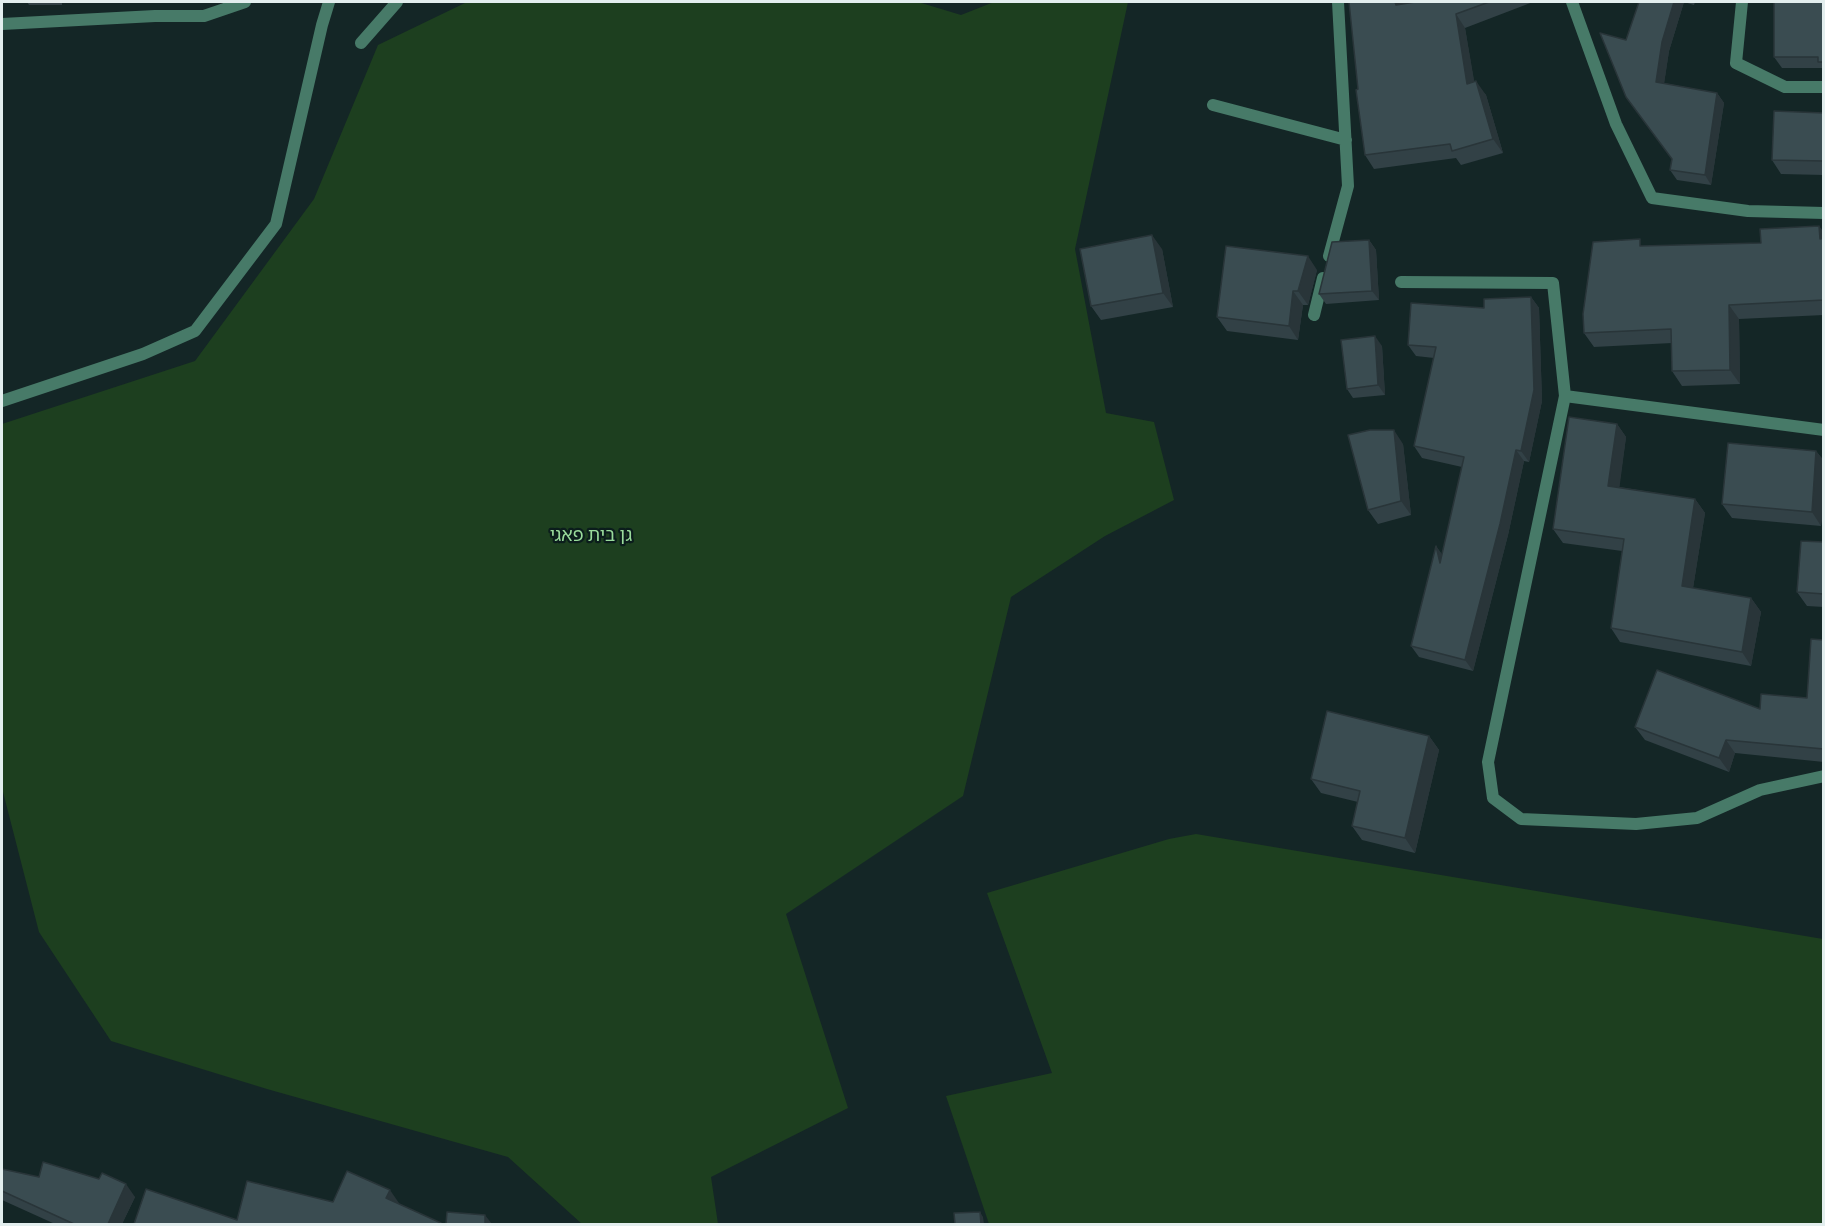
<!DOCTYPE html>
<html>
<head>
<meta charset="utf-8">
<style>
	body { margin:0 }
	#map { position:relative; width:1825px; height:1226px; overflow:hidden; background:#142626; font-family:"IBM Plex Sans",sans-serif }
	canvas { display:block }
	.frame { position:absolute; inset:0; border:3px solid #e3eeee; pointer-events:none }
</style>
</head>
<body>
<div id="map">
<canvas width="1825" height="1226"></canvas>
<div class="frame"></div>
</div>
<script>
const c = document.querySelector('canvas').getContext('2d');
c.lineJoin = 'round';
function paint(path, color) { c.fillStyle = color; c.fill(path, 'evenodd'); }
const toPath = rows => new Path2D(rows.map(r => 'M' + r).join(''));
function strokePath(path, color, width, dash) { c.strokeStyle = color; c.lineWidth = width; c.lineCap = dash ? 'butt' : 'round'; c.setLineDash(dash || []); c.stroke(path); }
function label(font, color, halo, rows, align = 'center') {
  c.font = font + ' "IBM Plex Sans","Noto Sans Hebrew",sans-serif'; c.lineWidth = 4.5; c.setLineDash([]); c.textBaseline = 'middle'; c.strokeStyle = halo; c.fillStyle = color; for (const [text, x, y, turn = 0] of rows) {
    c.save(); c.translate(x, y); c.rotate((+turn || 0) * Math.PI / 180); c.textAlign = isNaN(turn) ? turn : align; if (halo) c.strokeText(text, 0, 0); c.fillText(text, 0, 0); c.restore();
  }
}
const green = toPath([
	[467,2,918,2,961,15,994,2,1128,2,1075,249,1106,413,1154,422,1174,500,1105,536,1011,597,963,796,786,914,848,1108,711,1177,718,1224,582,1224,508,1157,267,1089,111,1041,39,932,2,788,2,424,195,361,314,199,378,45],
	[1196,834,1823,939,1823,1224,989,1224,946,1096,1052,1073,987,893,1169,839]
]);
const minor = toPath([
	[1572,2,1616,124,1652,198,1748,211,1824,213],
	[1742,2,1736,63,1785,87,1824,87],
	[2,24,155,16,204,16,245,2],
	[361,43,397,2],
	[1213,105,1346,140],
	[1329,256,1348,186,1338,2],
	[1401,282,1553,283,1565,396,1488,762,1493,798,1521,819,1636,824,1697,818,1760,790,1824,776],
	[1314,315,1323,278],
	[1565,396,1824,430],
	[2,401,143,354,195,331,276,224,322,25,329,2]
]);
const wall = toPath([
	[27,2,62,2,62,5,29,5],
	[1349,2,1403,2,1403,3,1415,2,1533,2,1465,28,1474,82,1486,95,1503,153,1461,165,1456,158,1374,169,1365,155],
	[1639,2,1695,2,1694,5,1684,2,1669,51,1664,83,1717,93,1724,103,1711,185,1677,180,1670,170,1672,159,1626,40],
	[1824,2,1824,70,1822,68,1782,68,1774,57],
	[1824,113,1824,175,1781,174,1772,160],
	[1824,232,1824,315,1739,319,1740,384,1682,386,1672,371,1672,343,1594,347,1584,333,1644,246,1761,243],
	[1369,240,1376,250,1379,300,1326,304,1319,294],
	[1162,249,1173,307,1101,320,1091,306],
	[1317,270,1308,305,1303,305,1298,340,1227,331,1217,317],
	[1531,297,1539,308,1542,401,1529,462,1524,461,1508,535,1473,671,1419,657,1411,646,1436,546,1442,555,1462,467,1422,458,1414,446,1434,358,1416,356,1408,345,1484,308],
	[1382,346,1385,395,1353,398,1347,389],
	[1617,424,1626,437,1619,487,1695,499,1705,513,1693,588,1751,598,1761,612,1751,666,1620,642,1611,628,1622,551,1563,543,1553,529],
	[1403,444,1411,515,1378,524,1368,510],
	[1816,451,1824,461,1824,500,1821,526,1732,518,1722,504],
	[1824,542,1824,607,1807,606,1797,592],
	[1824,640,1824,762,1735,753,1729,772,1645,740,1635,727,1760,709,1807,698],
	[1429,736,1439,750,1415,853,1362,840,1352,826,1358,802,1321,793,1311,779],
	[2,1169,39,1177,99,1179,135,1197,122,1224,55,1224,2,1200]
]);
const shadedWall = toPath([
	[1395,2,1403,2,1405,18,1396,5],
	[1674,2,1684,2,1669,51,1663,91,1656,82,1662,42],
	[1456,14,1465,28,1477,97,1467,84],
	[1476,81,1486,95,1503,153,1493,139],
	[1717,93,1724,103,1711,185,1705,175],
	[1819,226,1824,232,1824,244,1820,239],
	[1152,235,1162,249,1173,307,1163,293],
	[1369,240,1376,250,1379,300,1372,291],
	[1308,256,1317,270,1308,305,1298,291],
	[1293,291,1303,305,1298,340,1289,326],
	[1531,297,1539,308,1542,401,1529,462,1521,451],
	[1729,305,1739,319,1740,384,1730,370],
	[1375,336,1382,346,1385,395,1378,385],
	[1617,424,1626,437,1618,499,1608,486],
	[1394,430,1403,444,1411,515,1401,501],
	[1516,450,1524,461,1508,535,1473,671,1465,660],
	[1816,451,1824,461,1824,500,1821,526,1812,512],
	[1695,499,1705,513,1691,600,1682,586],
	[1436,546,1444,557,1440,563],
	[1751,598,1761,612,1751,666,1742,652],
	[1429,736,1439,750,1415,853,1405,838],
	[1726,740,1735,753,1729,772,1719,758],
	[126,1184,135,1197,122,1224,108,1224],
	[390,1190,401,1206,386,1198],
	[980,1212,983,1217,984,1224,981,1224],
	[485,1215,492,1224,485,1224]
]);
const building = toPath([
	[1349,2,1395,2,1396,5,1415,2,1489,2,1456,14,1467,84,1476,81,1493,139,1452,151,1450,144,1365,155,1356,90,1358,89,1349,2],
	[1639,2,1674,2,1662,42,1656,82,1717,93,1705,175,1670,170,1672,159,1626,97,1600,33,1626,40,1639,2],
	[1774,2,1824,2,1824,62,1818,62,1818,57,1774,57,1774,2],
	[1774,111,1824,113,1824,161,1772,160,1774,111],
	[1819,226,1820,239,1824,238,1824,300,1729,305,1730,370,1672,371,1671,329,1584,333,1583,314,1593,242,1640,239,1640,246,1761,243,1760,229,1819,226],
	[1152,235,1163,293,1091,306,1080,249,1152,235],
	[1369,240,1372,291,1319,294,1332,242,1369,240],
	[1226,246,1308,256,1298,291,1293,291,1289,326,1217,317,1226,246],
	[1531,297,1534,390,1521,451,1516,450,1500,524,1465,660,1411,646,1436,546,1440,563,1464,457,1414,446,1436,347,1408,345,1411,303,1484,308,1484,299,1531,297],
	[1375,336,1378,385,1347,389,1341,340,1375,336],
	[1569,417,1617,424,1608,486,1695,499,1682,586,1751,598,1742,652,1611,628,1624,539,1553,529,1569,417],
	[1370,430,1394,430,1401,501,1368,510,1348,435,1370,430],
	[1728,443,1816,451,1812,512,1722,504,1728,443],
	[1801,541,1824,542,1824,594,1797,592,1801,541],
	[1811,639,1824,640,1824,749,1726,740,1719,758,1635,727,1657,670,1760,709,1761,694,1807,698,1811,639],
	[1327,711,1429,736,1405,838,1352,826,1360,791,1311,779,1327,711],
	[43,1162,99,1179,102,1173,126,1184,108,1224,74,1224,2,1191,2,1169,39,1177,43,1162],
	[347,1171,390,1190,386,1198,441,1223,441,1224,134,1224,146,1189,237,1220,247,1181,333,1202,347,1171],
	[447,1212,485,1215,485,1224,446,1224,447,1212],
	[980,1212,981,1224,955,1224,954,1213,980,1212]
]);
const parkNames = [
	["גן בית פאגי",591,536]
];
paint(green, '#1d3f1f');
strokePath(minor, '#477a68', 12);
paint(wall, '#324146');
paint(shadedWall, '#293539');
paint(building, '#3a4c51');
strokePath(building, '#293539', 1.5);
label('18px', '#99db9b', '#0b1d1c', parkNames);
</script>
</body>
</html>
